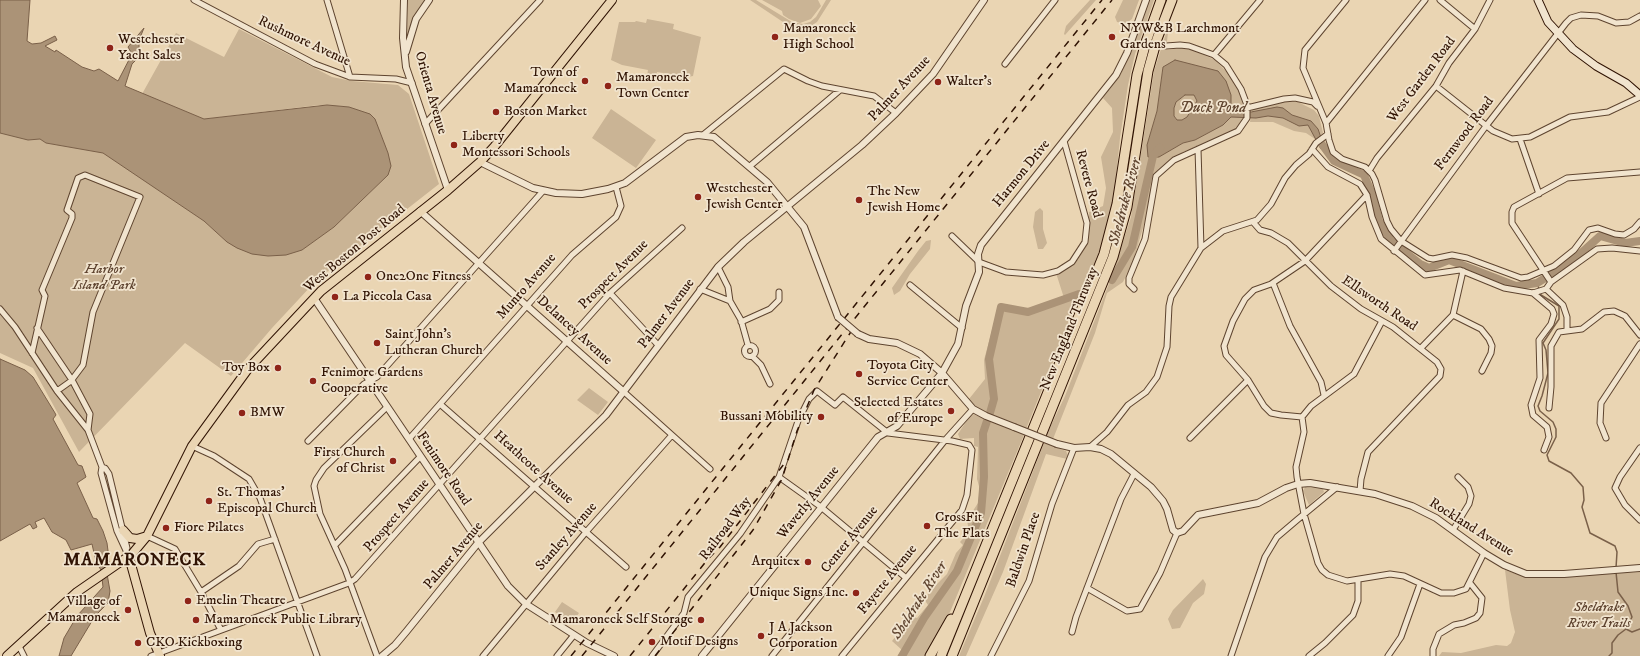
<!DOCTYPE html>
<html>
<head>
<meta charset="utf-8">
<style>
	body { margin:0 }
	canvas { display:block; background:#ead5b3 }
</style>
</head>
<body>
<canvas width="1640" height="656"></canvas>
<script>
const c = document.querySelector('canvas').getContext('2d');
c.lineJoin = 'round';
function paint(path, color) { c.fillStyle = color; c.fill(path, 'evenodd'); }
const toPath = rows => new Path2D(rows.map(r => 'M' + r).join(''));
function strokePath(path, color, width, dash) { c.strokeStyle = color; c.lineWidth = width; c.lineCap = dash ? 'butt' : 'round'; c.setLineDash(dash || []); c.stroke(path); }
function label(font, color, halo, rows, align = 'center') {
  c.font = font + ' "IM FELL DW Pica",serif'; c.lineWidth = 3.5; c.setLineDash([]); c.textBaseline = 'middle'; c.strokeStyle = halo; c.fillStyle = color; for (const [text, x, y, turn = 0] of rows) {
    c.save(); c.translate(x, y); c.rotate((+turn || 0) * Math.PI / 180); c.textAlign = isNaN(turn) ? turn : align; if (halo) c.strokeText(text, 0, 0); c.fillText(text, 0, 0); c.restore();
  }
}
const green = toPath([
	[408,0,426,0,407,36],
	[750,0,756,0,792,22,803,24,810,22,816,17,826,0,831,0,817,22,809,27,800,29,789,26],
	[762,0,818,0,821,6,811,19,800,23,789,19,783,15,782,11],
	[1090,0,1096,0,1065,35,1064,34,1066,26],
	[1123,0,1139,0,1132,19,1125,24,1117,22,1115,17],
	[1149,0,1154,0,1135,54,1128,85,1120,138,1114,197,1105,233,1095,265,1084,286,1026,429,975,407,969,399,985,379,984,360,999,304,1031,309,1064,298,1056,273,1068,268,1078,259,1085,247,1089,235,1089,212,1103,206,1106,188,1101,157,1113,132,1112,108,1103,98,1121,74],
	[647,19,674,24,673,29,701,37,693,76,688,77,657,72,656,78,647,76,648,70,622,65,611,60,619,22,635,22,636,21,646,23],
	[1169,24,1166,50,1182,48,1193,50,1215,60,1229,74,1240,91,1244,110,1233,107,1231,104,1231,95,1163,67,1157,111,1147,145,1153,156,1159,157,1183,143,1195,140,1223,125,1231,117,1243,117,1239,127,1234,131,1183,152,1154,173,1147,214,1133,262,1123,282,1107,293,1095,333,1053,439,1046,436,1065,396,1112,276,1131,217,1154,71],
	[239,29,332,77,352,81,398,85,409,94,439,184,328,271,312,285,272,328,231,376,185,343,79,452,33,368,0,353,0,133,28,140,40,139,46,143,103,152,204,221,227,242,302,250,334,227,388,175,349,107,319,105,204,119,142,94,176,33,224,57],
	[1185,95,1194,95,1197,102,1187,117,1182,120,1177,120,1174,116,1174,108,1176,102],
	[1289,101,1298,102,1314,110,1319,116,1323,133,1315,139,1306,133,1294,131,1273,122,1250,122,1252,110],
	[611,109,656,140,636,168,592,138],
	[1040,208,1043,211,1043,229,1047,243,1043,249,1038,249,1033,227,1035,212],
	[931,240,930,249,910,274,900,291,894,295,892,288,918,251,926,241],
	[589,388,608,402,598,415,577,400],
	[973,414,1024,435,950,612,925,656,897,656,902,650,892,641,912,616,917,618,928,605,924,599,931,590,947,574,956,553,963,545,960,542,969,532,967,520,978,503,980,490,977,479,978,447,974,446,974,438,960,439,958,434,969,417],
	[1044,443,1066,451,1068,455,1067,459,1046,454,1003,572,966,656,959,656,984,597],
	[1305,487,1323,489,1324,492,1309,505,1303,491],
	[1505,570,1522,576,1542,578,1640,572,1640,656,1439,656,1442,652,1461,653,1496,645,1507,646,1511,643,1515,632,1510,610],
	[1203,579,1206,584,1204,594,1193,603,1180,628,1172,629,1168,619,1173,610],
	[562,602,579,613,572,623,555,612]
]);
const water = toPath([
	[0,0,30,0,27,41,32,44,41,43,55,36,57,40,45,46,55,52,56,50,82,67,94,71,99,69,118,81,132,54,128,47,144,28,139,40,139,49,135,55,136,60,132,64,125,86,204,119,327,105,349,107,370,114,375,119,388,153,391,166,388,175,334,227,302,250,286,255,268,256,252,254,237,248,227,242,204,221,103,153,46,143,40,139,28,140,0,133,0,0],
	[1175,60,1218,71,1226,81,1231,95,1231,104,1233,107,1251,112,1277,107,1283,108,1292,115,1311,121,1318,129,1326,152,1321,149,1308,125,1299,126,1283,118,1268,116,1256,118,1231,117,1223,125,1195,140,1183,143,1159,157,1148,157,1147,145,1157,111,1163,67,1175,60],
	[1185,95,1194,95,1197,101,1187,117,1182,120,1177,120,1174,116,1174,108,1176,102,1185,95],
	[0,359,25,370,33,377,55,413,56,415,53,419,78,465,82,466,86,477,77,483,93,518,97,519,103,531,107,543,110,566,106,568,110,591,108,603,95,616,71,656,59,656,64,638,77,616,103,587,101,570,96,562,92,544,71,550,66,540,52,532,44,518,35,522,37,527,33,529,30,524,0,541,0,359]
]);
const stream = toPath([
	[1537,283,1541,295,1559,306,1559,319,1543,343,1546,350,1548,373,1542,396,1538,406,1540,411,1553,422,1556,429,1556,437,1547,455,1549,461,1571,473,1583,487,1584,500,1582,507,1590,533,1615,546,1617,552,1616,568],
	[1626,629,1632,632,1640,629],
	[1609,656,1612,653,1612,643,1618,635,1626,629,1632,617,1628,606,1618,592,1616,572]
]);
const river = toPath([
	[1321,143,1334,161,1364,175,1372,194,1379,221,1391,241,1420,264,1429,268,1449,260,1516,286,1537,283,1552,274,1579,255,1600,236,1625,243,1640,241],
	[1112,280,1132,247,1153,156,1160,148],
	[990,413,994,399,989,359,1001,307,1028,312,1079,294],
	[902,656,924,618,957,571,981,513,984,477,983,433,987,421]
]);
const minor = toPath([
	[194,0,315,64,350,77,396,79,412,83],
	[327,0,350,77],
	[1346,0,1305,50,1303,68,1326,123,1329,140,1333,152,1342,159,1365,167,1372,174,1375,180,1387,221,1391,229,1401,241,1428,258,1433,259,1452,255,1467,258,1521,278,1528,277,1554,266,1574,250,1589,230,1598,228,1615,234,1624,235,1634,229,1640,222],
	[1440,0,1475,29],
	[1214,55,1260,0],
	[1005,64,1055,0],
	[1436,86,1493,131,1512,139,1530,137,1570,117,1608,112,1640,97],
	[1247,108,1284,99,1295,98,1313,102,1317,106],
	[1326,123,1425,0],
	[425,124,540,0],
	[703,135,784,69,808,81,822,86,874,96,896,113],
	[1520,139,1539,194],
	[1198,149,1201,248],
	[1312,149,1328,167,1360,184,1367,195,1372,217,1381,239,1425,275,1460,270,1504,288,1533,293,1546,289,1551,282,1597,249,1612,248,1640,251],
	[750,166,840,90],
	[1369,171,1377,158,1436,86,1449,63,1475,29,1490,0],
	[1253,222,1260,230,1271,233,1288,243,1331,286,1361,309,1393,327,1437,362,1441,369,1440,376,1368,452,1361,479,1360,491],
	[952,236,979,262,1006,272,1043,275,1058,271,1072,262,1085,242,1087,223,1064,141],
	[1394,251,1486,126,1566,23,1571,18,1581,15,1598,16,1616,23,1629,22,1640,16],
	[718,267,728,287,730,301,741,320,748,345],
	[1551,282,1512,223,1512,212,1514,207,1567,178,1640,172],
	[1273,283,1290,326,1321,382,1324,395],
	[910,285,962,328],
	[700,289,730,301],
	[1134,289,1129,284,1129,278,1145,239,1156,176,1174,160,1238,131,1247,118,1247,105,1241,89,1226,65,1214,55,1189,46,1180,45,1166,46],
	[1546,289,1563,305,1567,317,1567,331],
	[610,293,658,345],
	[1533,293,1552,309,1554,314,1551,324,1539,340,1540,378,1531,405,1533,415,1547,427,1549,437,1544,450],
	[0,309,15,327,57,391,88,430,102,467,101,473,117,531,129,557],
	[1453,315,1481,329,1489,339,1492,346,1491,353,1482,371],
	[1382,321,1354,374,1311,406,1302,417,1304,432,1296,467,1297,477,1304,514,1318,563,1322,570,1328,575,1347,581,1390,574,1404,576,1441,593,1454,593,1466,589,1484,553],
	[741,322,770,309,779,300,779,292],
	[37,328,72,380,90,414,88,430],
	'744.5 351a5.5 5.5 0 1 1 11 0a5.5 5.5 0 1 1-11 0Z',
	[1421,348,1453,315,1463,271],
	[32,353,45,296,42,290,72,218,72,214,67,210,78,178,85,175,140,197,93,312,83,365,71,381,57,391],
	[752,356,761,365,770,384],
	[624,392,710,469],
	[440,404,626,567],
	[1549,408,1551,387,1551,346,1559,332,1582,329,1604,312,1614,311,1625,316,1640,335],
	[1302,417,1281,415,1271,413,1264,406,1248,380,1226,355,1224,346,1233,321,1245,299,1254,290,1271,284,1305,261,1367,195],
	[1190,438,1248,380],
	[1606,438,1600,423,1601,403,1640,344],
	[409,439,572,255,616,217,621,206,616,187],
	[308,441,364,384,377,377,543,191],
	[192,446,214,456,249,479,260,498,317,656],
	[1090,447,1107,432,1128,405,1146,392,1157,377,1167,347,1169,306,1171,297,1201,248,1223,231,1257,220,1271,204,1285,178,1296,165,1309,154,1316,143,1328,134],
	[1640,448,1620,477,1615,488,1625,505,1640,520],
	[102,467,105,468,109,474,127,548],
	[779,477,821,507,905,577],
	[1453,530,1469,504,1471,496,1468,487,1458,477],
	[147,536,175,549,201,592,221,630],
	[335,545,420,457],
	[1087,588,1127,611,1140,609,1160,573,1177,533],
	[201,592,239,566,258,544,275,539],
	[1072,632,1076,617,1121,499,1134,474],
	[19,646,24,656],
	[151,656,349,583,355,579,610,293,682,228],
	[377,656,345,569,320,514,314,486,316,480,324,468,387,407],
	[483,656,586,532,672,435],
	[557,656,574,635],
	[652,656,684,613,688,597,740,534,779,477,798,421,809,399,817,391,835,405,843,397,888,433,952,441,969,445,972,450,967,495,962,510,842,656],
	[772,656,946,439,973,409],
	[991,656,1029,581,1052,504,1074,448],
	[1231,656,1265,557,1277,537,1297,520,1337,487],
	[1309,656,1325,643,1353,615,1358,601,1358,580],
	[1388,656,1401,637,1420,584],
	[1433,656,1433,649,1439,634,1454,625,1464,623,1476,618,1480,613,1482,598,1470,583]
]);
const tertiary = toPath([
	[404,0,403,38,406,67,448,190],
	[406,52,416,19,429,0],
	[480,162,533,188,556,193,582,194,608,189,625,183,686,137,698,135,714,137,767,182,804,227,838,317],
	[420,211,624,392],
	[314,298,508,586,526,604,587,643,614,656],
	[858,334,869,339,897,343,920,354,942,373,973,409,986,416,1014,427],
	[1057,444,1074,448,1090,447,1101,449,1111,454,1151,487,1163,501,1167,509,1173,530,1177,533,1183,531,1198,515,1258,503,1286,488,1298,484,1310,483,1375,494,1412,506,1436,518,1484,553,1504,565,1526,574,1564,574,1640,568],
	[382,656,395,645,406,632,478,543,606,415,718,267,744,242,862,145,896,113,933,74,984,0],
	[702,656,878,437,897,426,942,373,958,344,966,306,979,272,978,254,981,245,1116,75,1127,53,1146,0]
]);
const secondary = toPath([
	[1538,0,1548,22,1573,49,1596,66,1626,83,1640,95]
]);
const primary = toPath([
	[123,530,130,538,137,539,147,536],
	[129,557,150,633,160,656],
	[7,656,77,592,132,554,147,536,192,446,248,369,321,291,448,190,480,162,494,147,612,0]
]);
const motorway = toPath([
	[930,656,951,619],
	[941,656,1104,254,1117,204,1137,75,1146,42,1161,0],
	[952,656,1113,257,1127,207,1148,71,1157,39,1172,0]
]);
const rail = toPath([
	[571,656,1102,0],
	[582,656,1112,0],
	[630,656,708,559,720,547,784,464],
	[655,656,753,530,782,479,797,431,814,390,852,330]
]);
const tertiaryBridge = toPath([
	[838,317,858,334],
	[1014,427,1057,444]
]);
const markers = [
	[775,37,4,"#8f2418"],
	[1112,37,4,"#8f2418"],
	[110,48,4,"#8f2418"],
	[585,81,4,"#8f2418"],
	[938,82,4,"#8f2418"],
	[608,86,4,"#8f2418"],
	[496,112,4,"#8f2418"],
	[454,145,4,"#8f2418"],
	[698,197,4,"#8f2418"],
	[859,200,4,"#8f2418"],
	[368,277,4,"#8f2418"],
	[335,297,4,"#8f2418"],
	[377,343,4,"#8f2418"],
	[278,368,4,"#8f2418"],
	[859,374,4,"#8f2418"],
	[313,381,4,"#8f2418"],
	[951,411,4,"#8f2418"],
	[242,413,4,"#8f2418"],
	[821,417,4,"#8f2418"],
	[393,461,4,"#8f2418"],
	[209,501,4,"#8f2418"],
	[927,526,4,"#8f2418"],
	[166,528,4,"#8f2418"],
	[808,562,4,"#8f2418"],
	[856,593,4,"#8f2418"],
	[188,601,4,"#8f2418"],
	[128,610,4,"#8f2418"],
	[196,620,4,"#8f2418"],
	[701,620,4,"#8f2418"],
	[761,636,4,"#8f2418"],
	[652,642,4,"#8f2418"],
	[138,643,4,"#8f2418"]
];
const poiNames = [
	["Mamaroneck",783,29],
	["High School",783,45],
	["NYW&B Larchmont",1120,29],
	["Gardens",1120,45],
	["Westchester",118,40],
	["Yacht Sales",118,56],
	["Town of",577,73,"right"],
	["Mamaroneck",577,89,"right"],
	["Mamaroneck",616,78],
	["Town Center",616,94],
	["Walter’s",946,82],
	["Boston Market",504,112],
	["Liberty",462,137],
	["Montessori Schools",462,153],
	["Westchester",706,189],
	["Jewish Center",706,205],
	["The New",867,192],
	["Jewish Home",867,208],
	["One2One Fitness",376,277],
	["La Piccola Casa",343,297],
	["Saint John's",385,335],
	["Lutheran Church",385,351],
	["Toyota City",867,366],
	["Service Center",867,382],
	["Toy Box",270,368,"right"],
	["Fenimore Gardens",321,373],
	["Cooperative",321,389],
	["Selected Estates",943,403,"right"],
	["of Europe",943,419,"right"],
	["BMW",250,413],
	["Bussani Mobility",813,417,"right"],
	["First Church",385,453,"right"],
	["of Christ",385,469,"right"],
	["St. Thomas'",217,493],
	["Episcopal Church",217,509],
	["CrossFit",935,518],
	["The Flats",935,534],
	["Fiore Pilates",174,528],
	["Arquitex",800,562,"right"],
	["Unique Signs Inc.",848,593,"right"],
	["Emelin Theatre",196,601],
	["Village of",120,602,"right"],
	["Mamaroneck",120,618,"right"],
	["Mamaroneck Public Library",204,620],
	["Mamaroneck Self Storage",693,620,"right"],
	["J A Jackson",769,628],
	["Corporation",769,644],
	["Motif Designs",660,642],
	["CKO Kickboxing",146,643]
];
const streetNames = [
	["Rushmore Avenue",304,42,25],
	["West Garden Road",1422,80,-53],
	["Palmer Avenue",900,89,-47],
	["Orienta Avenue",430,93,74],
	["Fernwood Road",1465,134,-53],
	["Harmon Drive",1022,174,-51],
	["Revere Road",1088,184,75],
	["West Boston Post Road",355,249,-40],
	["Prospect Avenue",614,275,-45],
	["Munro Avenue",527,287,-49],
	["Ellsworth Road",1379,304,34],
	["Palmer Avenue",667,314,-53],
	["New England Thruway",1070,329,-68],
	["Delancey Avenue",574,331,42],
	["Heathcote Avenue",533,468,42],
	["Fenimore Road",443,469,56],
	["Waverly Avenue",809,503,-51],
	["Prospect Avenue",397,516,-49],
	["Rockland Avenue",1471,528,32],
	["Railroad Way",726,529,-53],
	["Stanley Avenue",567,537,-49],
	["Center Avenue",850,540,-51],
	["Baldwin Place",1024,550,-71],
	["Palmer Avenue",454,556,-50],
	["Fayette Avenue",888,580,-51]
];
const parkNames = [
	["Harbor",104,270],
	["Island Park",104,286],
	["Sheldrake",1599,608],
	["River Trails",1599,624]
];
const waterNames = [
	["Duck Pond",1213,109],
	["Sheldrake River",1126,202,-75],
	["Sheldrake River",920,601,-57]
];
const districtNames = [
	["MAMARONECK",135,561]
];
paint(green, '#cab495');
paint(water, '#ab9377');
strokePath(water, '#7a6049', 1);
strokePath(stream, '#7a6049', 1.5);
strokePath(river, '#ab9377', 8);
strokePath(minor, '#5e442f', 7);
strokePath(tertiary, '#5e442f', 8);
strokePath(secondary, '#301303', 9);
strokePath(primary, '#301303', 10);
strokePath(motorway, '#301303', 11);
strokePath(minor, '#f1e4ce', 5);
strokePath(tertiary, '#f1e4ce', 6);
strokePath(secondary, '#f1e4ce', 7);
strokePath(primary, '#ead5b3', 8);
strokePath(motorway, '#ead5b3', 9);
strokePath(rail, '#301303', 1.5, [7, 7]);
strokePath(tertiaryBridge, '#5e442f', 8, []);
strokePath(tertiaryBridge, '#f1e4ce', 6);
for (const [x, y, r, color] of markers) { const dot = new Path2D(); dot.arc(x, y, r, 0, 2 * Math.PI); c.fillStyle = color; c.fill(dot); strokePath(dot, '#f1e4ce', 1.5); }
label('14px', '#301303', '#f1e4ce', poiNames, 'left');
label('14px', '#301303', '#f1e4ce', streetNames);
label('italic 14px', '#5e432f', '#f1e4ce', parkNames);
label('italic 15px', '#614631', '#f1e4ce', waterNames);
c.letterSpacing = '1px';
label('bold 18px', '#301303', '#f1e4ce', districtNames);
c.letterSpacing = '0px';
</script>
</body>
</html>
